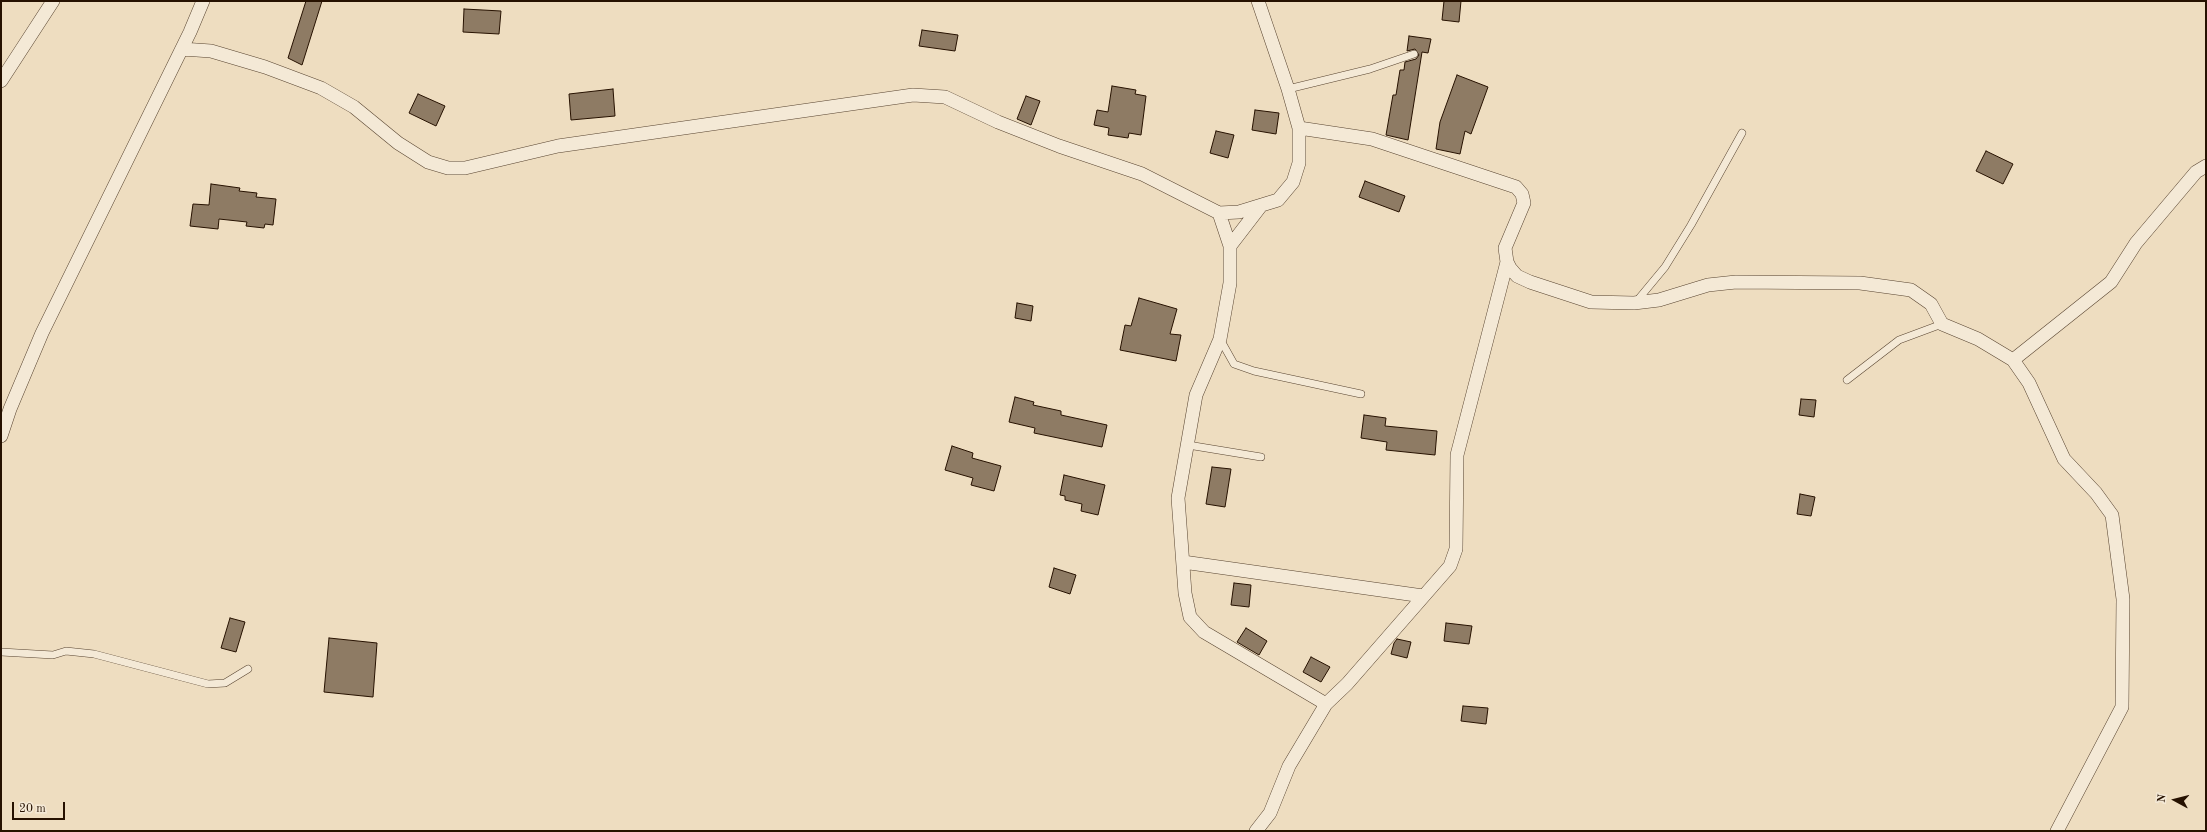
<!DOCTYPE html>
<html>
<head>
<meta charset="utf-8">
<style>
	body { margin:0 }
	#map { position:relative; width:2207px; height:832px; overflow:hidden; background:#eeddc0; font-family:"Old Standard TT",serif }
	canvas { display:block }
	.frame { position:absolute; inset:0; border:2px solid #261100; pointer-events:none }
	.north { position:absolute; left:2155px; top:780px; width:40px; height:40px; -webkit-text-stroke:3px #f4e9d6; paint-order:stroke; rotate:277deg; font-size:11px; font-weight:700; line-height:16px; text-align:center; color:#261100 }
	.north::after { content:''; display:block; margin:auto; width:14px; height:18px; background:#261100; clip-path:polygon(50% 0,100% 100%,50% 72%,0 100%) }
	.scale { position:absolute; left:12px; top:802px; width:53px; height:18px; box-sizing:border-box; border:2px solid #261100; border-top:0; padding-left:5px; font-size:12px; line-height:14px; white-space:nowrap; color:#261100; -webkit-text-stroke:3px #f4e9d6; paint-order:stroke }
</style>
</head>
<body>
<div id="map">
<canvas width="2207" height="832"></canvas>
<div class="frame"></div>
<div class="north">N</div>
<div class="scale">20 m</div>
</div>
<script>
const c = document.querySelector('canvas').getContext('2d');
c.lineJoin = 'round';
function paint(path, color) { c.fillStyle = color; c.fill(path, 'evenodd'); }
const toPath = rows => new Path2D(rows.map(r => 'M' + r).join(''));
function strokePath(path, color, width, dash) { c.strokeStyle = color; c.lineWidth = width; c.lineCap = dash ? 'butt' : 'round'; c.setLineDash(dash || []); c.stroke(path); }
const building = toPath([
	[306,1,322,1,302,65,288,58,306,1],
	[1444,1,1461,1,1459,22,1442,20,1444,1],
	[464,9,501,11,499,34,463,32,464,9],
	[922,30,958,35,955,51,919,46,922,30],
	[1409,36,1431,39,1428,53,1422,52,1408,140,1386,135,1393,95,1396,95,1400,70,1404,70,1405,62,1416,59,1419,55,1415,49,1407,51,1409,36],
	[1457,75,1488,87,1471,134,1465,131,1460,154,1436,149,1440,122,1457,75],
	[1112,86,1136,90,1135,94,1146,96,1141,135,1129,133,1128,138,1108,135,1109,128,1094,125,1097,110,1108,112,1112,86],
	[613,89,615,116,571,120,569,94,613,89],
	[418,94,445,106,436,126,409,113,418,94],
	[1026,96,1040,101,1031,125,1017,119,1026,96],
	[1255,110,1279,113,1276,134,1252,130,1255,110],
	[1216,131,1234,135,1228,158,1210,153,1216,131],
	[1986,151,2013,164,2003,184,1976,171,1986,151],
	[1365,181,1405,196,1399,212,1359,197,1365,181],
	[211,184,240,188,239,191,257,193,256,197,276,199,273,225,265,224,264,228,246,226,247,222,219,219,218,229,190,226,193,204,209,205,211,184],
	[1139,298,1177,309,1170,334,1181,335,1176,361,1120,350,1125,325,1131,326,1139,298],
	[1017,303,1033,306,1031,321,1015,318,1017,303],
	[1015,397,1034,402,1033,405,1061,411,1061,415,1107,425,1102,447,1034,433,1035,428,1009,422,1015,397],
	[1801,399,1816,400,1814,417,1799,415,1801,399],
	[1364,415,1386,418,1385,426,1437,431,1435,455,1386,450,1387,442,1361,438,1364,415],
	[952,446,973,453,972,458,1001,466,994,491,971,485,973,478,945,470,952,446],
	[1212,467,1231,469,1225,507,1206,504,1212,467],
	[1064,475,1105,485,1098,515,1081,511,1082,504,1065,500,1065,496,1060,495,1064,475],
	[1800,494,1815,497,1811,516,1797,514,1800,494],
	[1054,568,1076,575,1070,594,1049,587,1054,568],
	[1234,583,1251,585,1249,607,1231,605,1234,583],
	[230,618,245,622,236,652,221,648,230,618],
	[1446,623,1472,626,1469,644,1444,641,1446,623],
	[1246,628,1267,641,1259,655,1237,642,1246,628],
	[329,638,377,643,373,697,324,692,329,638],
	[1397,639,1411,642,1407,658,1391,654,1394,643,1397,639],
	[1311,657,1330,667,1321,682,1303,672,1311,657],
	[1463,706,1488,708,1486,724,1461,721,1463,706]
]);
const lane = toPath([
	[1288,89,1370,69,1414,54],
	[1636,302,1665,267,1691,225,1742,133],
	[1220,339,1234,364,1254,371,1361,394],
	[1847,380,1899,340,1942,324],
	[1188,445,1261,457],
	[1,652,53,655,66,651,94,654,208,684,225,683,248,669]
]);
const street = toPath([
	[182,49,211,51,265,67,321,88,354,107,398,143,428,162,448,168,465,168,558,146,913,95,945,97,998,122,1059,146,1142,174,1219,213,1239,212,1278,200,1293,182,1299,163,1299,128,1288,89,1258,1],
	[1,81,53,1],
	[1299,128,1372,139,1516,187,1522,194,1524,203,1505,248,1507,262,1510,268,1517,276,1530,282,1591,302,1634,303,1659,300,1708,285,1736,282,1860,283,1911,290,1931,304,1942,324,1978,339,2013,360,2029,383,2064,459,2096,493,2112,515,2123,599,2122,707,2057,831],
	[1219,213,1230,246,1230,283,1220,339,1196,395,1178,498,1185,593,1190,617,1204,632,1326,704],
	[1230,246,1260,207],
	[2013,360,2111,282,2136,243,2196,172,2206,166],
	[1,436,10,409,42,333,190,32,203,1],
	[1183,562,1423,596],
	[1256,831,1270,813,1289,766,1326,704,1347,684,1450,566,1456,549,1457,455,1507,262]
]);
paint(building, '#8e7b64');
strokePath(building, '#261100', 1);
strokePath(lane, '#584430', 8);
strokePath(street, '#584430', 14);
strokePath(lane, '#f4e9d6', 7);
strokePath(street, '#f4e9d6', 13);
</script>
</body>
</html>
